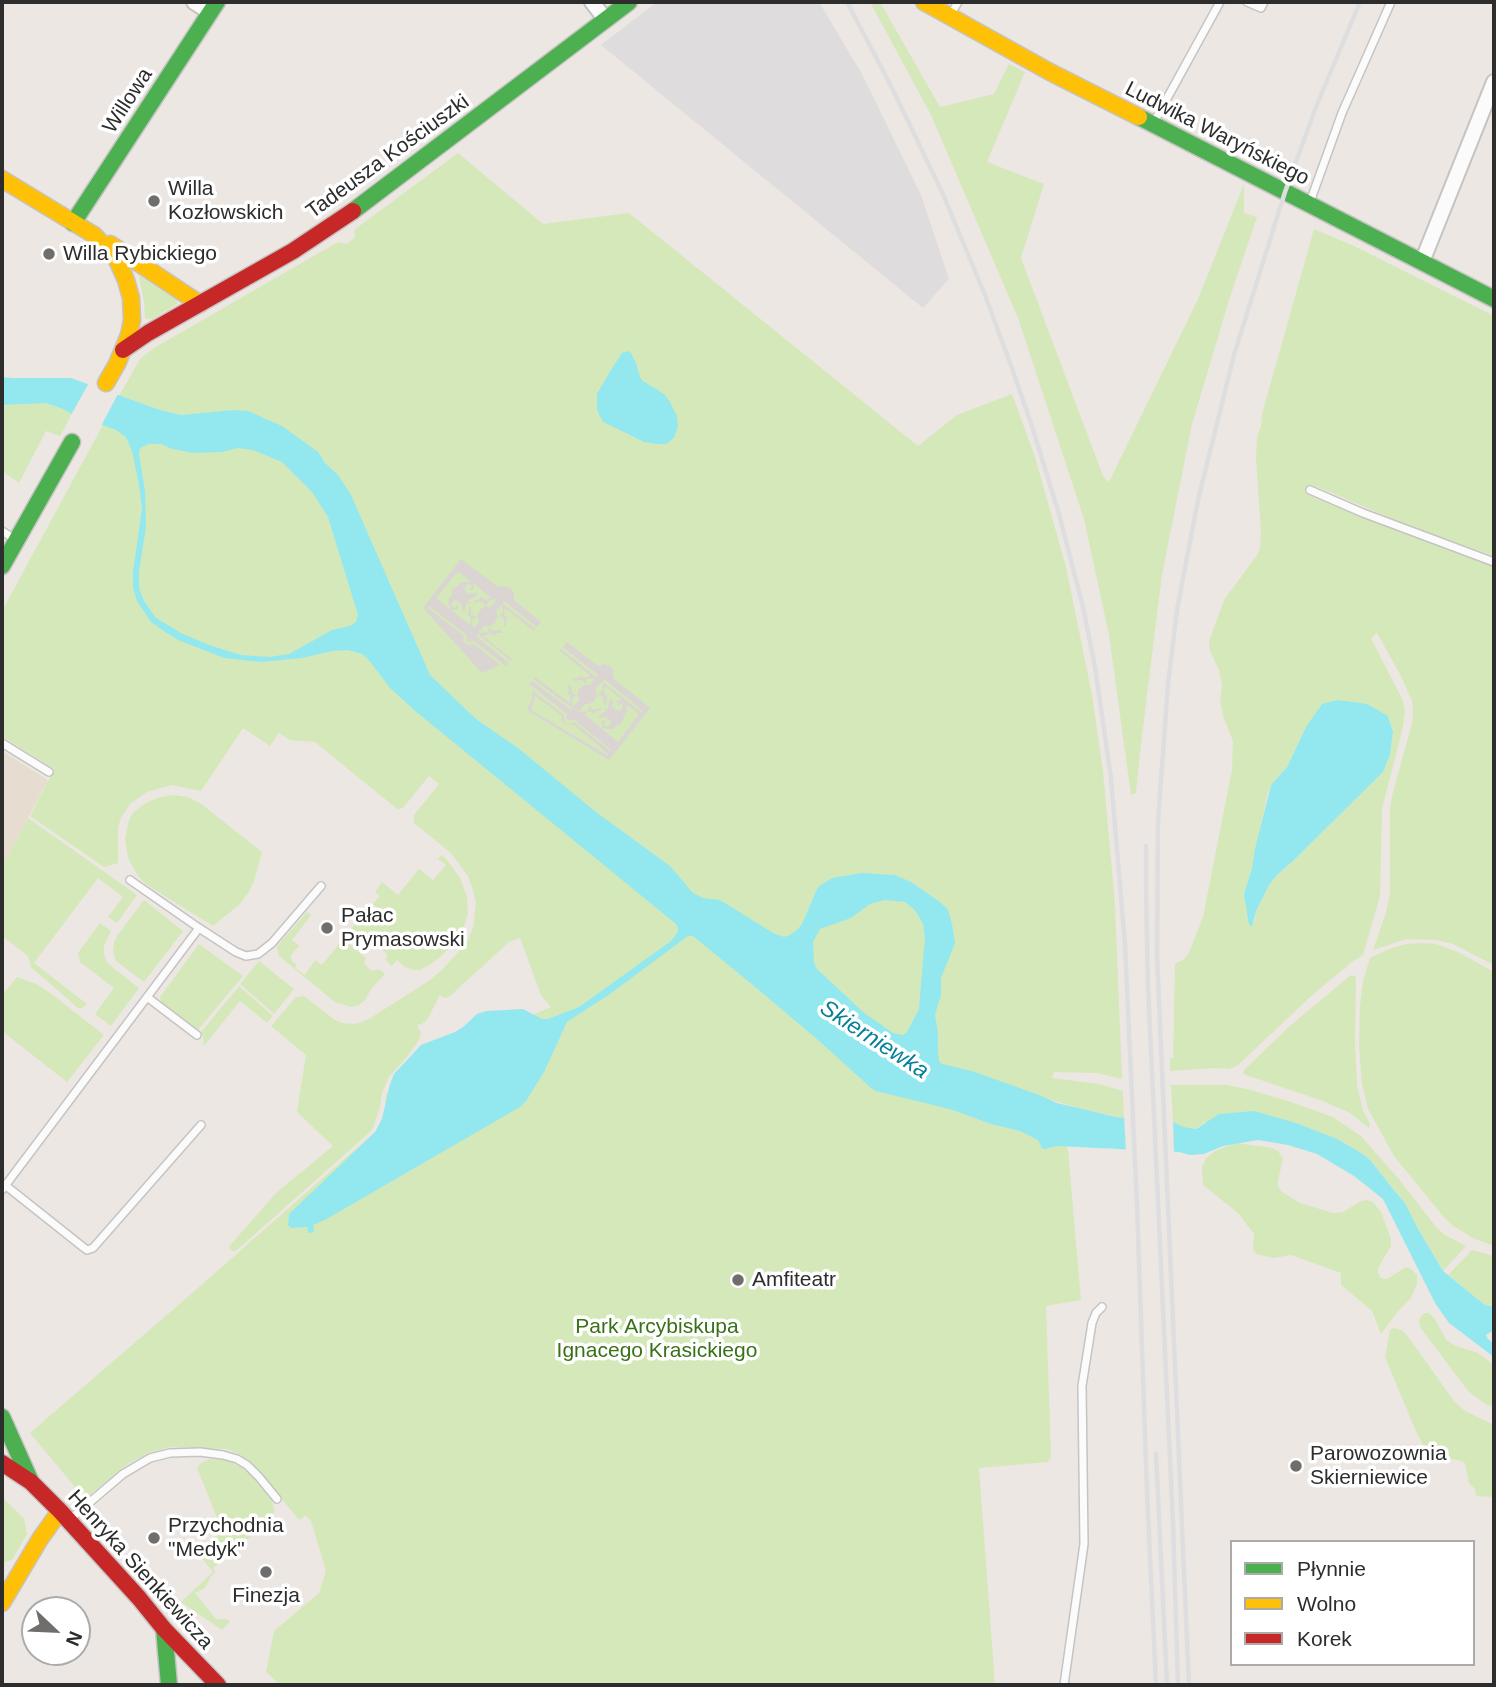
<!DOCTYPE html>
<html>
<head>
<meta charset="utf-8">
<style>
	body { margin:0 }
	#map { position:relative; width:1496px; height:1687px; overflow:hidden; background:#ece7e2; font-family:Arial,sans-serif }
	canvas { display:block }
	.frame { position:absolute; inset:0; border:4px solid #2d2d2d; pointer-events:none }
	.legend { position:absolute; left:1230px; top:1540px; width:245px; height:126px; box-sizing:border-box; background:#fff; border:2px solid #ababab; margin:0; padding:9px 12px; list-style:none; font-size:21px; color:#2d2d2d }
	.legend li { display:flex; align-items:center; gap:14px; height:35px }
	.legend b { width:35px; border:2px solid #ababab }
	.north { position:absolute; left:21px; top:1596px; width:70px; height:70px; box-sizing:border-box; background:#fff; border:2px solid #ababab; border-radius:50%; rotate:113deg; font-size:19px; font-weight:700; line-height:28px; text-align:center; color:#2d2d2d }
	.north::after { content:''; display:block; margin:auto; width:24px; height:32px; background:#706e6c; clip-path:polygon(50% 0,100% 100%,50% 72%,0 100%) }
</style>
</head>
<body>
<div id="map">
<canvas width="1496" height="1687"></canvas>
<div class="frame"></div>
<ul class="legend">
<li><b style="height:9px;background:#4caf50"></b>Płynnie</li>
<li><b style="height:9px;background:#ffc107"></b>Wolno</li>
<li><b style="height:9px;background:#c62828"></b>Korek</li>
</ul>
<div class="north">N</div>
</div>
<script>
const c = document.querySelector('canvas').getContext('2d');
c.lineJoin = 'round';
function paint(path, color) { c.fillStyle = color; c.fill(path, 'evenodd'); }
const toPath = rows => new Path2D(rows.map(r => 'M' + r).join(''));
function strokePath(path, color, width, dash) { c.strokeStyle = color; c.lineWidth = width; c.lineCap = dash ? 'butt' : 'round'; c.setLineDash(dash || []); c.stroke(path); }
function label(font, color, halo, rows, align = 'center') {
  c.font = font + ' Arial,sans-serif'; c.lineWidth = 7; c.setLineDash([]); c.textBaseline = 'middle'; c.strokeStyle = halo; c.fillStyle = color; for (const [text, x, y, turn = 0] of rows) {
    c.save(); c.translate(x, y); c.rotate((+turn || 0) * Math.PI / 180); c.textAlign = isNaN(turn) ? turn : align; if (halo) c.strokeText(text, 0, 0); c.fillText(text, 0, 0); c.restore();
  }
}
const industrial = toPath([
	[657,2,819,2,862,74,921,195,949,279,923,308,601,45]
]);
const education = toPath([
	[2,751,48,780,2,867]
]);
const green = toPath([
	[870,2,880,2,940,107,994,94,1009,64,1025,72,987,162,1044,184,1021,258,1103,476,1109,482,1198,299,1244,184,1244,213,1257,217,1229,300,1192,424,1162,575,1141,744,1136,793,1131,795,1109,635,1084,519,1018,318,931,115],
	[458,153,543,224,629,213,918,446,957,415,1012,394,1035,457,1066,567,1092,695,1103,771,1115,904,1122,1079,1097,1073,1054,1072,1052,1078,1099,1084,1123,1091,1124,1118,1084,1110,1048,1099,1068,1150,1081,1300,1046,1306,1051,1457,1048,1462,979,1468,995,1685,280,1685,266,1672,274,1631,319,1593,326,1571,311,1521,306,1516,299,1520,252,1463,239,1454,226,1449,170,1447,148,1453,126,1465,85,1499,30,1433,198,1288,384,1124,386,1094,405,1069,551,1007,541,995,520,938,509,942,449,997,444,998,440,995,427,1020,422,1024,417,1025,421,1033,419,1040,407,1057,389,1077,382,1093,380,1107,373,1128,370,1132,236,1251,232,1251,229,1247,232,1243,277,1192,333,1146,297,1112,306,1055,271,1026,296,997,304,996,335,1020,342,1023,355,1024,369,1019,430,980,442,970,461,949,468,939,473,928,476,903,473,890,468,876,451,853,414,823,414,815,439,784,429,776,403,808,397,809,315,742,290,740,279,733,270,746,243,728,201,791,172,785,147,792,130,804,121,818,118,827,118,863,104,867,30,816,54,769,2,736,2,611,111,410,140,359,154,348,338,242,347,244,355,237,354,230],
	[1314,229,1354,246,1494,316,1494,556,1416,529,1332,493,1311,485,1305,488,1307,494,1320,500,1494,565,1494,965,1453,944,1436,940,1406,939,1373,950,1386,913,1390,893,1390,809,1392,796,1412,723,1413,711,1412,701,1402,678,1377,633,1371,638,1403,701,1405,712,1403,727,1382,809,1380,896,1363,955,1353,961,1309,998,1238,1065,1229,1069,1215,1068,1170,1071,1170,1058,1173,1058,1175,964,1184,959,1189,953,1203,917,1232,770,1233,741,1223,716,1220,700,1222,686,1219,670,1210,651,1209,641,1224,600,1257,555,1260,548,1261,531,1256,458,1257,437,1261,426,1262,414],
	[1388,716,1393,732,1390,755,1383,772,1293,861,1277,875,1269,885,1257,909,1254,923,1244,894,1252,868,1267,796,1271,785,1287,767,1306,727],
	[140,276,177,300,177,304,152,319,145,318,144,301,139,278],
	[37,402,46,403,63,409,72,414,60,436,46,431,19,483,2,471,2,405],
	[172,795,188,797,200,803,262,852,254,881,249,892,240,904,213,926,147,885,138,876,128,858,125,839,129,820,134,812,144,804,157,798],
	[28,818,137,895,117,923,108,917,123,897,98,878,34,963,87,1004,82,1008,78,1008,31,967,28,956,2,936,2,867],
	[442,855,448,861,460,878,467,897,468,912,464,928,454,944,439,958,429,965,420,970,414,970,405,967,397,960,392,966,386,960,387,954,379,947,376,949,372,949,350,931,358,920,362,923,376,907,373,904,380,896,375,892,382,882,398,895,419,869,433,880,446,865,438,859],
	[144,900,183,931,144,982,116,961,113,952,114,943,117,936],
	[307,912,311,915,292,940,299,946,291,955,292,961,297,965,295,968,305,975,315,960,322,965,343,939,366,958,364,964,372,971,379,969,385,974,371,989,365,1000,359,1005,351,1007,335,1002,279,956,277,948,279,944],
	[100,923,111,931,104,946,104,954,107,962,112,967,139,988,111,1026,95,1014,114,988,80,962,78,953],
	[1420,943,1436,944,1460,953,1494,972,1494,1246,1473,1238,1453,1226,1442,1215,1394,1156,1368,1109,1362,1084,1359,1046,1360,1005,1363,981,1370,958,1389,949,1406,944],
	[199,944,243,976,198,1030,161,1002,160,997],
	[259,961,294,989,274,1014,240,984],
	[1351,975,1355,976,1356,979,1355,1043,1357,1086,1363,1110,1370,1124,1369,1128,1350,1113,1323,1101,1243,1074,1244,1070,1291,1025],
	[17,977,36,984,49,992,104,1035,67,1082,2,1031,2,992,4,993],
	[239,986,273,1016,267,1023,240,1001,204,1046,203,1036,201,1032],
	[1171,1085,1226,1085,1247,1089,1288,1101,1333,1117,1361,1136,1398,1178,1437,1228,1445,1235,1466,1246,1443,1271,1417,1227,1405,1203,1371,1161,1363,1154,1204,1122,1196,1129,1184,1127,1173,1122],
	[1236,1143,1272,1148,1278,1151,1283,1159,1278,1180,1278,1187,1282,1192,1300,1203,1333,1213,1343,1212,1361,1201,1366,1200,1373,1202,1381,1212,1391,1239,1391,1246,1378,1268,1378,1273,1381,1278,1387,1279,1406,1267,1410,1268,1417,1275,1417,1284,1411,1298,1399,1310,1381,1334,1372,1311,1341,1285,1341,1273,1291,1255,1274,1258,1256,1254,1253,1250,1254,1234,1238,1213,1203,1185,1202,1167,1206,1158,1215,1151],
	[1472,1250,1494,1256,1494,1307,1485,1305,1448,1275],
	[1424,1313,1429,1313,1435,1319,1446,1340,1456,1346,1478,1353,1494,1365,1494,1407,1485,1404,1468,1391,1420,1327,1419,1320],
	[1394,1328,1402,1330,1409,1338,1454,1401,1465,1411,1494,1425,1494,1497,1476,1496,1475,1489,1469,1483,1465,1463,1461,1461,1431,1454,1426,1451,1415,1429,1385,1357,1390,1330],
	[209,1459,225,1460,242,1467,254,1478,272,1501,274,1510,273,1514,262,1527,213,1568,215,1573,211,1576,205,1588,195,1593,216,1619,226,1619,230,1621,222,1630,181,1602,213,1572,202,1558,202,1553,203,1550,210,1545,215,1535,214,1531,209,1524,218,1520,197,1468,201,1463],
	[2,1497,24,1519,27,1534,12,1560,2,1563]
]);
const plaza = toPath([
	[461,559,498,587,504,586,510,588,514,593,514,600,541,622,537,627,504,601,503,604,536,629,534,631,505,608,504,615,508,618,506,621,506,626,504,626,504,619,499,616,503,613,502,605,496,611,498,617,495,623,490,626,484,626,478,633,488,632,489,627,493,631,501,630,502,633,496,633,494,636,490,633,483,636,512,659,511,661,478,634,476,636,509,663,506,666,474,641,467,642,466,635,429,606,428,608,464,636,463,641,466,644,470,645,474,644,500,665,482,673,423,608],
	[458,571,471,582,461,582,458,586,452,589,452,595,448,599,449,606,452,610,458,609,458,604,455,608,451,605,453,601,457,600,462,605,462,610,464,612,467,602,469,604,471,603,468,601,469,600,478,595,476,593,468,594,465,591,465,587,468,584,472,586,469,590,474,589,473,583,491,598,485,600,481,597,478,600,474,600,474,603,481,601,486,606,489,600,497,599,491,607,486,606,481,609,477,615,479,622,473,629,472,620,476,617,471,614,471,607,469,607,469,612,467,614,471,618,470,625,436,598],
	[567,642,598,666,604,664,610,666,613,670,613,678,650,708,609,760,527,710,531,701,533,691,564,715,564,719,566,723,570,724,574,722,610,751,611,750,575,720,568,720,566,718,567,714,529,684,532,681,571,710,572,708,533,679,535,677,570,703,571,696,567,693,569,690,568,685,571,685,572,693,576,695,572,699,573,707,579,700,577,694,579,689,585,685,590,685,595,678,587,679,585,684,582,680,574,681,573,679,578,678,581,676,585,678,591,676,560,651,561,649,596,677,598,675,563,647],
	[604,679,643,711,641,712,603,682,602,691,598,694,603,697,604,705,606,704,606,699,608,697,604,693,605,686,622,700,617,701,618,707,620,703,623,706,621,710,616,710,612,706,613,701,610,698,608,709,607,710,605,708,604,710,607,711,598,716,599,718,605,717,611,721,610,724,607,727,603,725,606,721,602,721,602,728,606,729,614,729,617,725,622,723,624,716,627,712,626,704,639,714,618,742,584,714,590,711,594,714,596,711,601,711,601,708,594,710,589,706,588,711,579,712,584,705,594,702,597,696,596,689],
	[535,696,561,715,562,720,565,724,574,725,608,754,607,755,531,710]
]);
const water = toPath([
	[628,351,631,353,636,363,640,377,643,381,664,394,670,402,677,416,678,426,674,438,666,444,657,444,644,442,628,434,603,422,597,410,597,394,609,373,622,353],
	[2,377,12,378,71,378,160,410,181,415,234,410,248,411,282,426,318,452,325,463,338,475,351,495,430,675,476,719,518,748,596,812,670,866,693,893,703,898,719,900,725,903,773,933,784,937,790,935,797,930,802,924,818,887,832,878,862,873,895,875,911,882,940,902,948,910,952,924,955,943,941,978,941,995,935,1015,938,1032,938,1049,939,1061,942,1064,972,1071,1039,1095,1057,1103,1116,1117,1173,1122,1184,1127,1196,1129,1219,1114,1254,1111,1296,1123,1337,1139,1363,1154,1371,1161,1394,1190,1405,1203,1417,1227,1443,1271,1485,1305,1494,1307,1494,1330,1486,1335,1488,1339,1494,1344,1494,1357,1449,1323,1435,1303,1383,1199,1354,1176,1317,1154,1288,1145,1258,1140,1223,1146,1204,1154,1190,1155,1179,1152,1057,1146,1045,1149,1042,1148,1038,1140,1020,1131,991,1124,953,1110,876,1091,871,1088,818,1040,754,986,699,941,693,936,688,936,610,994,567,1022,544,1072,526,1101,520,1107,325,1220,313,1225,314,1232,308,1233,307,1227,291,1228,288,1225,289,1214,375,1132,382,1119,390,1084,394,1074,421,1045,455,1032,463,1027,477,1014,486,1011,523,1009,542,1019,548,1019,579,1007,671,941,677,933,678,928,676,924,414,710,390,688,368,659,362,654,348,650,332,651,302,658,260,662,224,658,178,640,165,632,151,622,137,601,133,588,133,572,142,509,139,485,132,451,126,437,116,430,72,414,63,409,46,403,2,405],
	[149,444,161,444,172,449,194,453,222,452,238,448,253,450,282,462,312,492,328,517,358,615,356,622,350,626,332,630,289,654,269,657,241,655,209,645,181,633,156,618,144,601,139,588,139,572,146,527,145,491,139,454,140,448],
	[885,900,905,902,915,910,923,924,925,937,919,1009,907,1032,903,1035,893,1033,863,1012,816,968,814,962,813,942,820,929,851,918,870,904],
	[1338,700,1367,704,1388,716,1393,732,1390,755,1383,772,1293,861,1277,875,1269,885,1257,909,1252,926,1249,925,1244,894,1252,868,1255,849,1271,785,1287,767,1306,727,1322,704]
]);
const pier = toPath([
	[90,381,119,392,100,428,70,417],
	[1124,1114,1173,1118,1174,1156,1126,1153]
]);
const lane = toPath([
	[1247,2,1261,8,1264,2],
	[950,16,958,2],
	[1153,124,1220,2],
	[1310,202,1342,113,1391,2],
	[1310,490,1363,513,1494,562],
	[2,531,16,540],
	[2,743,49,772],
	[130,880,199,928],
	[147,997,197,1035],
	[5,1185,83,1247,87,1250,93,1248,201,1125],
	[2,1190,199,928,236,952,246,956,258,954,272,943,321,886],
	[69,1520,123,1474,150,1458,170,1453,200,1452,223,1455,237,1459,247,1465,259,1477,277,1499],
	[1064,1685,1084,1544,1082,1386,1092,1323,1096,1313,1102,1307]
]);
const street = toPath([
	[194,2,210,12],
	[592,2,606,20],
	[1422,262,1494,82]
]);
const fast = toPath([
	[1139,117,1494,299],
	[353,211,629,2],
	[73,223,217,2],
	[2,566,72,442],
	[2,1417,31,1482],
	[164,1629,169,1685]
]);
const slow = toPath([
	[924,2,1050,72,1139,117],
	[2,179,94,235,117,260,126,280,131,298,132,320,129,335,117,364,106,383],
	[110,244,200,304],
	[2,1603,40,1539,60,1511]
]);
const jam = toPath([
	[123,350,148,333,293,251,353,211],
	[2,1463,31,1482,60,1511,139,1598,164,1629,218,1685]
]);
const rail = toPath([
	[847,2,891,86,942,192,985,295,1009,360,1031,423,1059,514,1083,607,1095,667,1111,778,1125,945,1137,1205,1147,1492,1156,1685],
	[1146,846,1146,888,1148,987,1173,1523,1178,1685],
	[1156,1454,1167,1685],
	[1189,1685,1157,956,1158,822,1168,684,1177,610,1198,500,1234,355,1285,192,1316,107,1360,2]
]);
const markers = [
	[154,201,7,"#706e6c"],
	[49,254,7,"#706e6c"],
	[327,928,7,"#706e6c"],
	[738,1280,7,"#706e6c"],
	[1296,1466,7,"#706e6c"],
	[154,1538,7,"#706e6c"],
	[266,1572,7,"#706e6c"]
];
const streetNames = [
	["Willowa",128,101,-57],
	["Ludwika Waryńskiego",1217,134,27],
	["Tadeusza Kościuszki",388,157,-36],
	["Henryka Sienkiewicza",140,1570,48]
];
const poiNames = [
	["Willa",168,189],
	["Kozłowskich",168,213],
	["Willa Rybickiego",63,254],
	["Pałac",341,916],
	["Prymasowski",341,940],
	["Amfiteatr",752,1280],
	["Parowozownia",1310,1454],
	["Skierniewice",1310,1478],
	["Przychodnia",168,1526],
	["\"Medyk\"",168,1550],
	["Finezja",266,1596,"center"]
];
const parkNames = [
	["Park Arcybiskupa",657,1327],
	["Ignacego Krasickiego",657,1351]
];
const waterNames = [
	["Skierniewka",874,1040,33]
];
paint(industrial, '#dfdcde');
paint(education, '#e7dcd0');
paint(green, '#d5e8ba');
paint(plaza, '#dad5d2');
paint(water, '#93e8f0');
paint(pier, '#ece7e2');
strokePath(lane, '#c5c4c3', 10);
strokePath(street, '#c5c4c3', 18);
strokePath(fast, '#c5c4c3', 19);
strokePath(slow, '#c5c4c3', 19);
strokePath(jam, '#c5c4c3', 19);
strokePath(lane, '#fcfbfb', 7);
strokePath(street, '#fcfbfb', 14);
strokePath(fast, '#4caf50', 16);
strokePath(slow, '#ffc107', 16);
strokePath(jam, '#c62828', 16);
strokePath(rail, '#dedee0', 4.5);
for (const [x, y, r, color] of markers) { const dot = new Path2D(); dot.arc(x, y, r, 0, 2 * Math.PI); c.fillStyle = color; c.fill(dot); strokePath(dot, '#fff', 2.5); }
label('21px', '#2d2d2d', '#fff', streetNames);
label('21px', '#2d2d2d', '#fff', poiNames, 'left');
label('21px', '#397116', '#fff', parkNames);
label('italic 23px', '#06819b', '#fff', waterNames);
</script>
</body>
</html>
